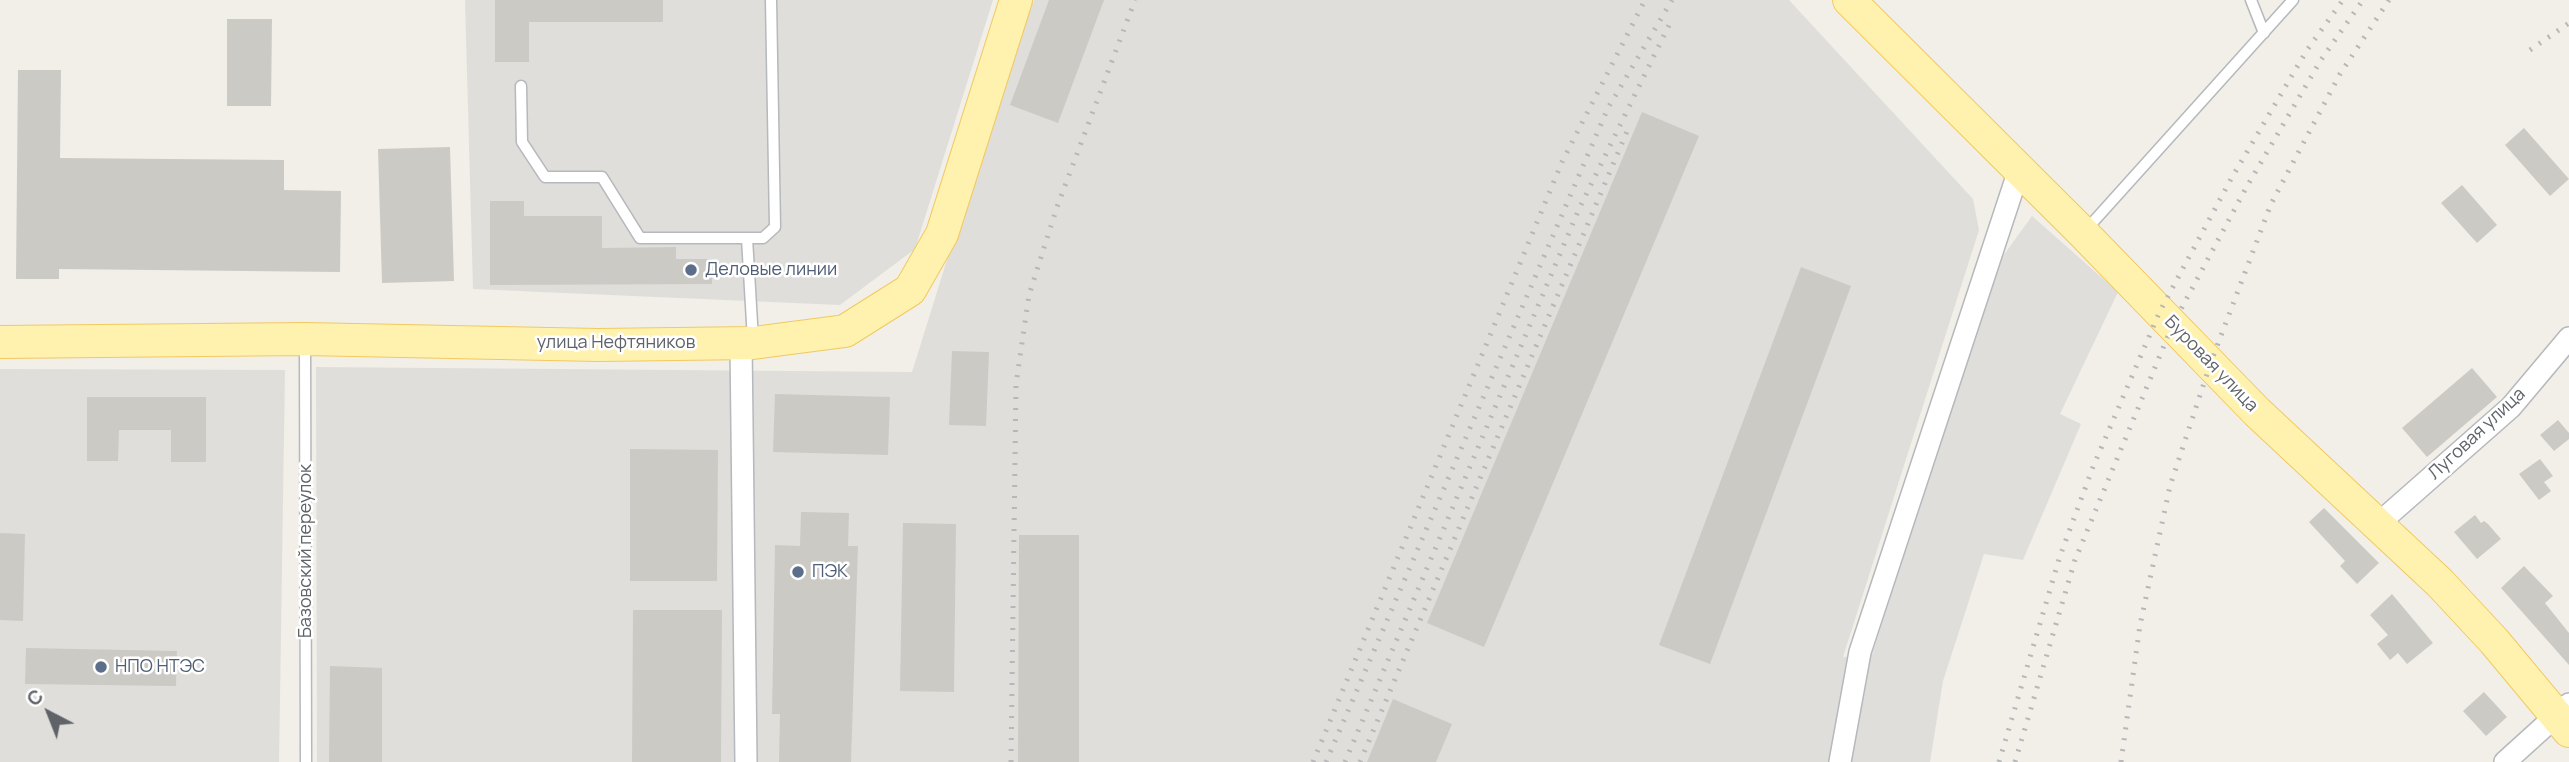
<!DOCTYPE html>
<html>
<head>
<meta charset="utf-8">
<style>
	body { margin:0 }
	#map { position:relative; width:2569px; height:762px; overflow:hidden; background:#f1efe8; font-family:Manrope,sans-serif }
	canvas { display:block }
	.north { position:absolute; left:14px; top:678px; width:70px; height:70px; -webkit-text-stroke:5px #fff; paint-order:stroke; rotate:318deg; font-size:19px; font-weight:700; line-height:28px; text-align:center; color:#5f6368 }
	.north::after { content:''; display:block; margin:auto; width:24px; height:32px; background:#5f6368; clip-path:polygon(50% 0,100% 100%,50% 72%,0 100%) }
</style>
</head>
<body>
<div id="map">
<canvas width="2569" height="762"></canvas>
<div class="north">С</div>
</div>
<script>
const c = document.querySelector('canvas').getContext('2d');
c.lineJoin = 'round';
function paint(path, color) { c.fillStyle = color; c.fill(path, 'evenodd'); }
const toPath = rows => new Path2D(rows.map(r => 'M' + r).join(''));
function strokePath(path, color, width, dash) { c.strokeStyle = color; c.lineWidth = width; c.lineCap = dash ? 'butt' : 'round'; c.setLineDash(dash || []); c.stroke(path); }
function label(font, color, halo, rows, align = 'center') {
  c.font = font + ' Manrope,sans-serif'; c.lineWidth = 5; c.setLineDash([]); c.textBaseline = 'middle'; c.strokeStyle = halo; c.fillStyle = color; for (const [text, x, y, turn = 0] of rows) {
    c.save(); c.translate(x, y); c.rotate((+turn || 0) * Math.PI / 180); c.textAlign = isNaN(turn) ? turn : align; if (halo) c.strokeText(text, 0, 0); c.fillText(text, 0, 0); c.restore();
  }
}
const industrial = toPath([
	[465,0,993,0,915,249,840,305,473,289],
	[1034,0,1789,0,1973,199,1979,230,1843,657,1872,655,1998,263,2032,216,2118,292,2060,414,2081,424,2023,560,1984,554,1943,681,1930,762,317,762,316,367,912,372,1000,90],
	[0,369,285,370,279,762,0,762]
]);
const building = toPath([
	[495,0,663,0,663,22,529,22,529,62,495,62],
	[1049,0,1104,0,1058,123,1010,105],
	[227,19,272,19,271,106,227,106],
	[18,70,61,70,60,158,284,160,284,190,341,191,340,272,59,269,59,279,16,279],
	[1642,112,1699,136,1484,647,1427,623],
	[2524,128,2569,179,2550,196,2505,145],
	[450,147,454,281,382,283,378,149],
	[2462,185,2497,225,2477,243,2441,203],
	[490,201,524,201,524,216,602,216,602,248,676,247,676,259,712,259,712,284,490,285],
	[1801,267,1851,286,1710,664,1659,645],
	[952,351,989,352,986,426,949,425],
	[2472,368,2497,397,2427,457,2402,428],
	[775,394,890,397,888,455,773,452],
	[87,397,206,397,206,462,171,462,171,430,119,430,118,461,87,461],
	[2558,420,2569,433,2569,439,2554,451,2540,435],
	[630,449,718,450,717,581,630,581],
	[2540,459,2553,476,2544,482,2551,491,2539,500,2519,474],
	[2324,508,2379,563,2357,584,2340,566,2345,561,2309,522],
	[801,512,849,513,848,546,858,546,851,762,779,762,780,714,772,714,775,545,800,546],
	[2475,515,2481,523,2484,521,2488,524,2501,539,2477,559,2454,532],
	[903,523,956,524,954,692,900,691],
	[0,533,25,534,23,621,0,620],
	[1019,535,1079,535,1079,762,1018,762],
	[2524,566,2553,596,2545,603,2569,633,2569,665,2501,588],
	[2392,594,2433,643,2407,664,2398,653,2390,660,2377,644,2388,635,2370,615],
	[633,610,722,610,721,762,632,762],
	[26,648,177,651,176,686,25,684],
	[330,666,382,668,382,762,329,762],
	[2484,692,2507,717,2486,736,2463,711],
	[1393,699,1452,724,1436,762,1367,762]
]);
const service = toPath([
	[2251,0,2264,33],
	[521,86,522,142,545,177,602,177,640,238,747,238,753,340],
	[2085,231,2293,0],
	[747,238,763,238,775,227,771,0],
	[305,342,306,762]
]);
const minor = toPath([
	[741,343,746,762],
	[2378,524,2511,407,2569,338],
	[1840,762,1860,652,2019,170],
	[2505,762,2569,704]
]);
const primary = toPath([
	[1849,0,2083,233,2257,412,2440,583,2494,641,2569,731],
	[0,342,305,339,598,345,753,343,845,331,910,290,942,234,1016,0]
]);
const rail = toPath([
	[2530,50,2569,23],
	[1011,762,1016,384,1029,295,1057,207,1135,0],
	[1313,762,1562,162,1645,0],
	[1326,762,1608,108,1672,0],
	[1345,762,1579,209,1672,19],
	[1360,762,1628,129],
	[1999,762,2060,556,2093,467,2160,311,2231,179,2307,50,2343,0],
	[2015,762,2075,560,2173,324,2246,188,2321,60,2363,0],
	[2121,762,2140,625,2170,486,2211,362,2271,204,2340,74,2389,0]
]);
const markers = [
	[691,270,7,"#5c6f8a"],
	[798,572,7,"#5c6f8a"],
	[101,667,7,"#5c6f8a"]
];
const serviceNames = [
	["Деловые линии",705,270],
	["ПЭК",812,572],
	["НПО НТЭС",115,667]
];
const streetNames = [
	["улица Нефтяников",616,343],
	["Буровая улица",2211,364,46],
	["Луговая улица",2477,434,-43],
	["Базовский переулок",306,551,-90]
];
paint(industrial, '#e0deda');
paint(building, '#cccac5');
strokePath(service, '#b5b8bc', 13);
strokePath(minor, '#b5b8bc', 24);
strokePath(primary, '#f2c960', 34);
strokePath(service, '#fff', 10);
strokePath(minor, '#fff', 21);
strokePath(primary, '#fff2af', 32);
strokePath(rail, '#b6b7b8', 5, [2, 9]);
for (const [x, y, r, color] of markers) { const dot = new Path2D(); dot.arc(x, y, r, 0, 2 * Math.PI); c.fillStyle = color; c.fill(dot); strokePath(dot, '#fff', 2.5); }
label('18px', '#4e5e75', '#fff', serviceNames, 'left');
label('18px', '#5f6368', '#fff', streetNames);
</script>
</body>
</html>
